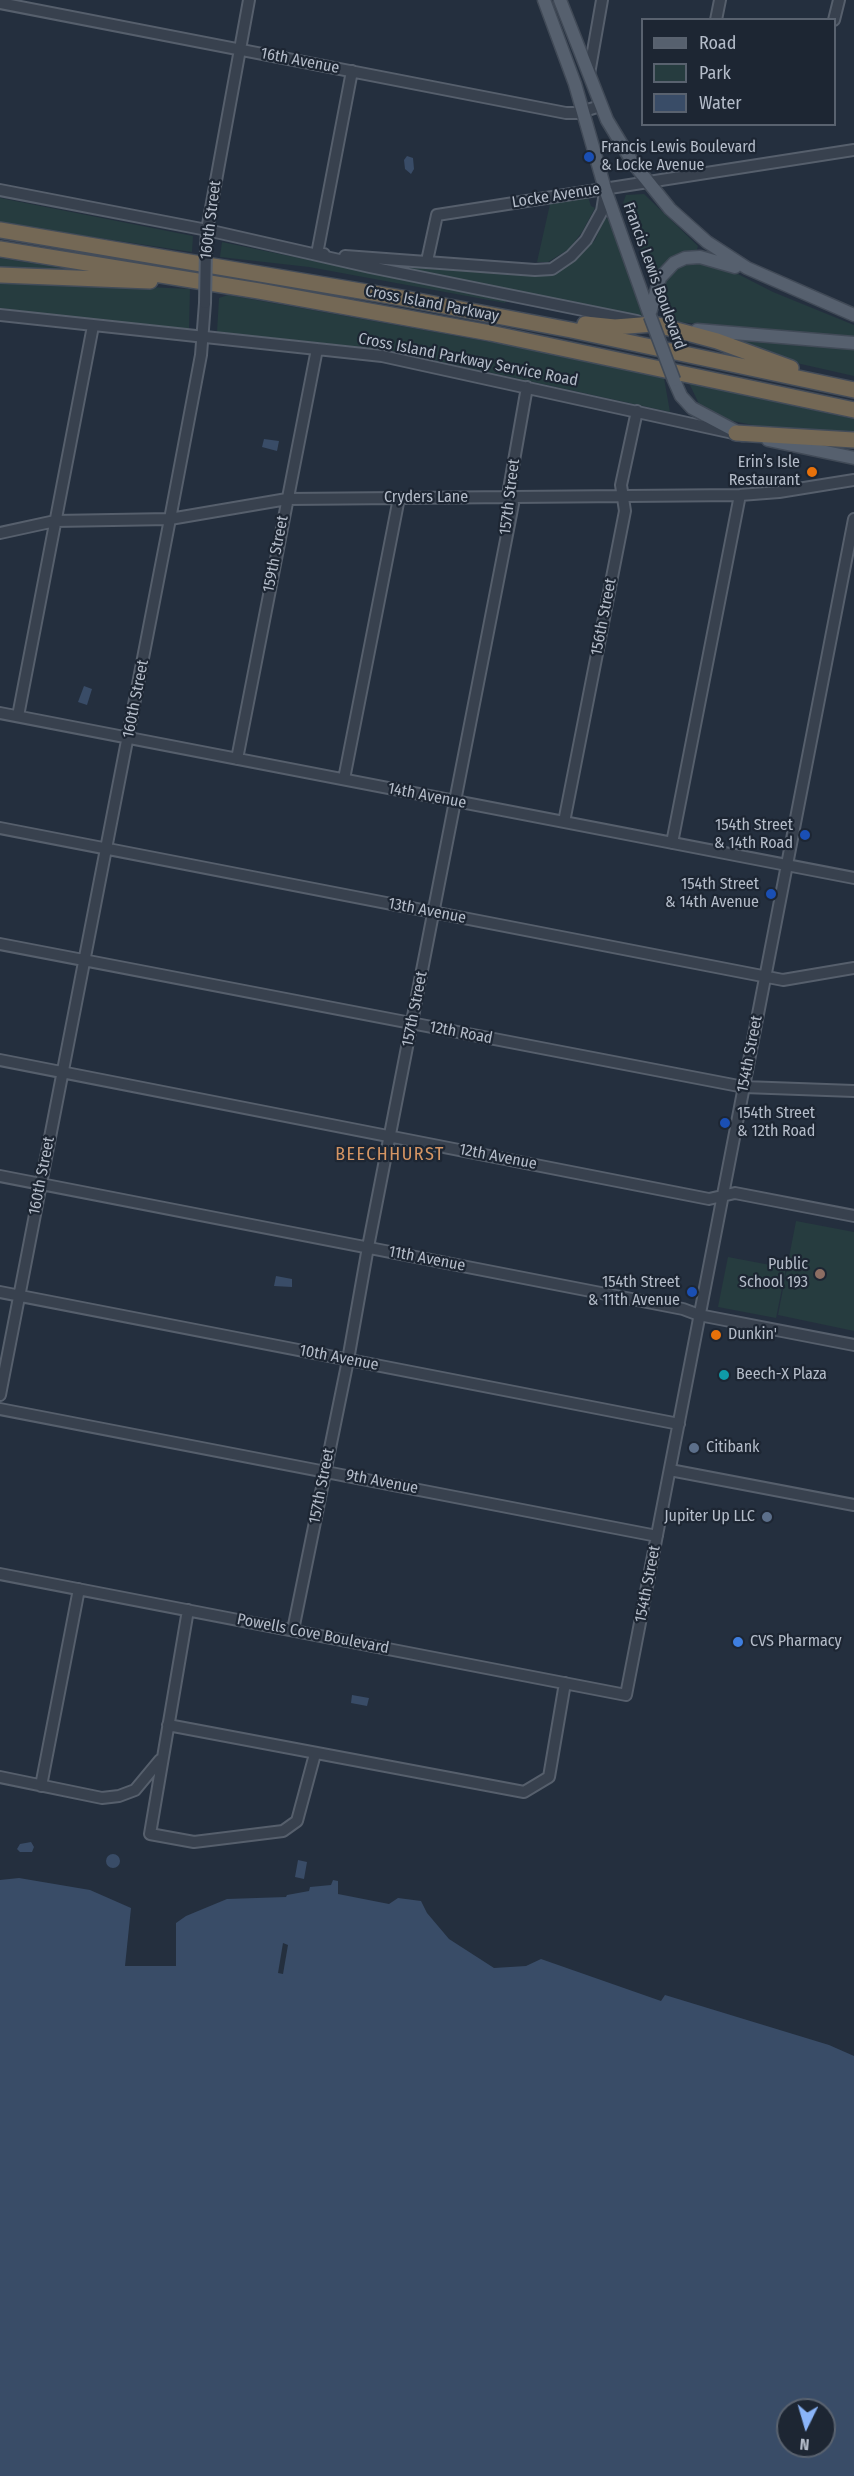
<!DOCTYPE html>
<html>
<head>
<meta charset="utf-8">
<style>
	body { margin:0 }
	#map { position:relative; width:854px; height:2476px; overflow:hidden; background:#242f3e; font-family:"Fira Sans Condensed",sans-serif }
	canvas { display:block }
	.legend { position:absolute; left:641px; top:18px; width:195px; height:108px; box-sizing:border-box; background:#1d2633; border:2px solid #59626f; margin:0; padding:8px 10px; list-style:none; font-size:18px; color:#b4bcc9 }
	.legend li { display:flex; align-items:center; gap:12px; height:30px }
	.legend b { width:30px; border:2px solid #59626f }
	.north { position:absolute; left:776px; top:2398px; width:60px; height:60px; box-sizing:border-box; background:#1d2633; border:2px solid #59626f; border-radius:50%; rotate:185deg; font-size:16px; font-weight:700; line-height:24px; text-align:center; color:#b4bcc9 }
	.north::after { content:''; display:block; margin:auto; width:21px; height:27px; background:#8ab4f8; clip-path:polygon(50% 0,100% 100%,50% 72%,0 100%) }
</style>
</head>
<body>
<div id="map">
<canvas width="854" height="2476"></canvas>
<ul class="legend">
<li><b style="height:8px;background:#56606e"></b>Road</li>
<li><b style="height:16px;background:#263c3f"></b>Park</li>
<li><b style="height:16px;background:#394c67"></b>Water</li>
</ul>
<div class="north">N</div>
</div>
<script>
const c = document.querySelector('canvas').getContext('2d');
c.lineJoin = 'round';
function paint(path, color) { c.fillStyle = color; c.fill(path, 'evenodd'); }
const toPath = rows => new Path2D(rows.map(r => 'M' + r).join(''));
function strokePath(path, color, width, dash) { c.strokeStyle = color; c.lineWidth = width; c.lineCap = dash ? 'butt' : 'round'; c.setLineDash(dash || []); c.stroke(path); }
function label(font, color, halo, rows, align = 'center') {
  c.font = font + ' "Fira Sans Condensed",sans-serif'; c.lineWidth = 4.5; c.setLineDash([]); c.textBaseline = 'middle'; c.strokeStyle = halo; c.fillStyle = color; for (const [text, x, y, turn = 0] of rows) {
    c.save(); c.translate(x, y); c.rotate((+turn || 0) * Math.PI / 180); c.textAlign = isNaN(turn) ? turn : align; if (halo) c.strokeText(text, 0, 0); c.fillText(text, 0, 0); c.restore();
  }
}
const green = toPath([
	[644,194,698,246,696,253,670,260,652,281,623,203,626,195],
	[588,197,591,206,595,208,582,232,569,249,548,262,537,262,550,204],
	[0,198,193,236,192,252,0,223],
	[605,218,609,219,643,317,411,269,394,263,551,276,575,261,595,240],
	[222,242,506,301,505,303,309,267,220,257],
	[0,258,86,272,0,271],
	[687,262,707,262,734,272,773,292,854,325,854,338,667,321,660,292,672,269],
	[0,280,190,289,189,329,83,319,0,308],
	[228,295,518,347,664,378,670,412,388,350,217,332,219,298],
	[728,338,854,349,854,376,792,362],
	[689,383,854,419,854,436,773,429,723,419,699,404],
	[796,1221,854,1232,854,1331,778,1315],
	[728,1257,786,1268,776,1318,718,1307]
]);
const water = toPath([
	[407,156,413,158,414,169,411,174,405,169,404,160],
	[264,439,279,441,277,451,262,447],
	[84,686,92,689,87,705,78,702],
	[276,1276,292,1279,292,1287,274,1286],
	[352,1695,369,1698,367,1706,351,1703],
	[31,1842,34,1847,32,1852,20,1852,17,1849,20,1844],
	'106 1861a7 7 0 1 1 14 0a7 7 0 1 1-14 0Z',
	[298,1860,307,1862,304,1879,295,1877],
	[19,1878,90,1890,131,1908,125,1966,176,1966,176,1923,186,1916,227,1899,286,1897,287,1895,309,1891,310,1887,331,1885,333,1880,338,1881,338,1894,389,1904,398,1898,421,1901,427,1913,449,1939,494,1968,526,1966,541,1959,661,2001,665,1995,829,2045,854,2056,854,2476,0,2476,0,1880],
	[788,2410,824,2410,824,2446,788,2446]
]);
const pier = toPath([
	[283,1943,288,1945,283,1974,278,1973]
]);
const minor = toPath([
	[0,3,566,113,578,113,600,106],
	[716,20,720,0],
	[834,20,839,0],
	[589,74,602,0],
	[0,190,207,230,370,267,637,321],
	[206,247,207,230,249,0],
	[324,254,317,254,352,71],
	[345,256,535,270,552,269,571,256,586,240,602,211,605,192],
	[427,261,437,215,854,150],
	[0,315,382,356,733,433],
	[0,533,55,521,170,519,287,499,740,495,779,492,854,480],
	[0,713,854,878],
	[18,716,93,326],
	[237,759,317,349],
	[344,779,399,498],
	[564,822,625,511,621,485,637,411],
	[0,828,783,980,854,968],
	[672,843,740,495],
	[0,944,744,1087,854,1091],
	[0,1060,709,1199,735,1193,854,1216],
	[0,1176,683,1309,699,1315,854,1345],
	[0,1292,679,1424],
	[0,1395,170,519,201,355,205,303],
	[0,1409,657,1536],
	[670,1470,854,1505],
	[0,1574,626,1695,854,519],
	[188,1610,150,1834,194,1842,283,1831,297,1821,315,1754],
	[293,1630,348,1360,368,1247,513,504,509,489,527,387],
	[168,1725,524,1792,549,1777,565,1683],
	[0,1777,102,1798,119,1796,135,1790,160,1760],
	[41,1786,79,1589]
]);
const major = toPath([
	[544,0,575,84,605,189,650,316],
	[560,0,607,120,633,163,670,209,707,242,747,268,854,315],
	[650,313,660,278,674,263,685,258,700,257,735,267],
	[697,330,854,343],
	[674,380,681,396,692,408,743,435],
	[768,440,854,458]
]);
const highway = toPath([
	[0,230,402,298,571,330,854,390],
	[0,249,259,291,490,333,854,410],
	[0,275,150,281],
	[585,324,615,327,654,324,717,341,791,368],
	[736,433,854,440]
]);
const minorBridge = toPath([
	[205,303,206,247]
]);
const majorBridge = toPath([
	[650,316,674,380]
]);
const markers = [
	[589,157,6,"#1a4fb4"],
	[812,472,6,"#e8710a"],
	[805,835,6,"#1a4fb4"],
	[771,894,6,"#1a4fb4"],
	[725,1123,6,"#1a4fb4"],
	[820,1274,6,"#8d6e63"],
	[692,1292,6,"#1a4fb4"],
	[716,1335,6,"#e8710a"],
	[724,1375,6,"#0f9aa8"],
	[694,1448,6,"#5c6f8a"],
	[767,1517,6,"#5c6f8a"],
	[738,1642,6,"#3f7fe0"]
];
const streetNames = [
	["16th Avenue",300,61,11],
	["Locke Avenue",556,196,-9],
	["160th Street",211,220,-83],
	["Francis Lewis Boulevard",654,276,70],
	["Cross Island Parkway",432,304,11],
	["Cross Island Parkway Service Road",468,360,11],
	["157th Street",510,497,-83],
	["Cryders Lane",426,498],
	["159th Street",276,554,-79],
	["156th Street",604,617,-79],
	["160th Street",136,699,-79],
	["14th Avenue",427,796,11],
	["13th Avenue",427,911,11],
	["157th Street",415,1009,-79],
	["12th Road",461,1033,11],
	["154th Street",750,1054,-79],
	["12th Avenue",498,1157,11],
	["160th Street",42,1176,-79],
	["11th Avenue",427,1259,11],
	["10th Avenue",339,1358,11],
	["9th Avenue",382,1482,11],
	["157th Street",322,1486,-79],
	["154th Street",648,1584,-79],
	["Powells Cove Boulevard",313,1634,11]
];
const poiNames = [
	["Francis Lewis Boulevard",601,148],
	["& Locke Avenue",601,166],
	["Erin’s Isle",800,463,"right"],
	["Restaurant",800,481,"right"],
	["154th Street",793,826,"right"],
	["& 14th Road",793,844,"right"],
	["154th Street",759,885,"right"],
	["& 14th Avenue",759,903,"right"],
	["154th Street",737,1114],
	["& 12th Road",737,1132],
	["Public",808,1265,"right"],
	["School 193",808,1283,"right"],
	["154th Street",680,1283,"right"],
	["& 11th Avenue",680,1301,"right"],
	["Dunkin'",728,1335],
	["Beech-X Plaza",736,1375],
	["Citibank",706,1448],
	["Jupiter Up LLC",755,1517,"right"],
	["CVS Pharmacy",750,1642]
];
const neighbourhoodNames = [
	["BEECHHURST",390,1155]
];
paint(green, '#263c3f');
paint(water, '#394c67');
paint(pier, '#242f3e');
strokePath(minor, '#565f6c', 14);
strokePath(major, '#414a57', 15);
strokePath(highway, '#434c59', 18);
strokePath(minor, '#38414e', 10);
strokePath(major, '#56606e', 12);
strokePath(highway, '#746855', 15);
strokePath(minorBridge, '#565f6c', 14, []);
strokePath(majorBridge, '#414a57', 15, []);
strokePath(minorBridge, '#38414e', 10);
strokePath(majorBridge, '#56606e', 12);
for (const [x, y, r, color] of markers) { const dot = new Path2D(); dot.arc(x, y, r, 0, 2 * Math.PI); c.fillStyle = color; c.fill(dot); strokePath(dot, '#1d2633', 2); }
label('16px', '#b4bcc9', '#1d2633', streetNames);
label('16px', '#b4bcc9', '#1d2633', poiNames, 'left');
c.letterSpacing = '1.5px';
label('18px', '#d59563', '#1d2633', neighbourhoodNames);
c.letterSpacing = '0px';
</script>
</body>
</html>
